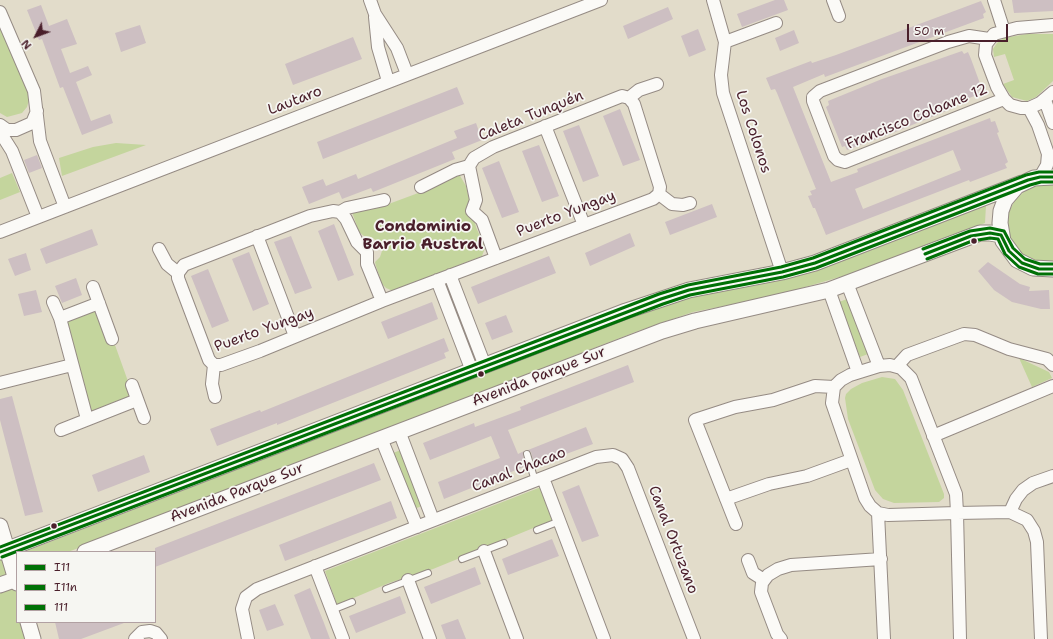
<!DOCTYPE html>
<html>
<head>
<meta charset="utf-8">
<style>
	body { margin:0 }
	#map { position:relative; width:1053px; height:639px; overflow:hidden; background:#e2dcca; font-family:"Shantell Sans",sans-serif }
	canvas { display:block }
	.legend { position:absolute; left:16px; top:551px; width:140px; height:72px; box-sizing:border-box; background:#f6f6f2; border:1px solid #b1a0a2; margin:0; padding:5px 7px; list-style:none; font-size:12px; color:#4a1f2b }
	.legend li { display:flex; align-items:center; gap:8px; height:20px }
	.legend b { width:20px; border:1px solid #b1a0a2 }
	.north { position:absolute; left:16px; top:16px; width:40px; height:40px; -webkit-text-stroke:3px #f6f6f2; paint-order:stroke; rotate:228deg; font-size:11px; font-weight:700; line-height:16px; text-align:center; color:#4a1f2b }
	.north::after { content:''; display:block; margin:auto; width:14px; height:18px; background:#4a1f2b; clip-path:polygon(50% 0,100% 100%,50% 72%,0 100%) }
	.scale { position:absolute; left:907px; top:24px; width:101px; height:18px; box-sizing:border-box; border:2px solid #4a1f2b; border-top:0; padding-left:5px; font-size:12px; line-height:14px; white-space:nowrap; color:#4a1f2b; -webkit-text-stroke:3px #f6f6f2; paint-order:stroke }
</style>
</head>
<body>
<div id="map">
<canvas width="1053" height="639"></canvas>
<ul class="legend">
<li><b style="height:5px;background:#007106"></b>I11</li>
<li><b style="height:5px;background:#007106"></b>I11n</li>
<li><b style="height:5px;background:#007106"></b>111</li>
</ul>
<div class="north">N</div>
<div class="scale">50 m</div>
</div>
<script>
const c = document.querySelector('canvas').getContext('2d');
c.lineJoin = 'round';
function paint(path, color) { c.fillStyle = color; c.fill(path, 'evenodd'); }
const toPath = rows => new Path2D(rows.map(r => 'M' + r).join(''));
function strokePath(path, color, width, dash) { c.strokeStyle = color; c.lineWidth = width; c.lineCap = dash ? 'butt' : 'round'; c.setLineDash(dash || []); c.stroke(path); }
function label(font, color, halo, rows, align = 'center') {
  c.font = font + ' "Shantell Sans",sans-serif'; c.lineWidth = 3.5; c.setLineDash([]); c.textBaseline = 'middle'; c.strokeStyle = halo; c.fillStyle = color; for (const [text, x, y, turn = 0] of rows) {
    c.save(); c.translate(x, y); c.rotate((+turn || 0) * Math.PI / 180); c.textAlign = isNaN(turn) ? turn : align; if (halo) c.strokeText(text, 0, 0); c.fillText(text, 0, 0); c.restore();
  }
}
const green = toPath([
	[0,24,27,84,29,100,27,107,22,113,7,117,0,113],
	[1027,34,1053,34,1053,81,1036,97,1027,101,1012,97,1003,84,1014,80,1005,54,994,57,993,49,997,43,1004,38],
	[116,143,146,145,62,176,59,158,93,147],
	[12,173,20,192,0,200,0,178],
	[459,174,466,186,476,227,485,248,482,256,398,289,393,291,386,288,382,284,376,266,375,262,380,257,382,251,380,244,373,238,364,236,359,232,352,212,386,205,429,189],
	[1053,184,1053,262,1035,261,1021,253,1011,241,1007,225,1008,214,1015,200,1027,189,1036,185],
	[986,205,985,223,850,274,771,297,693,312,638,331,68,552,24,552,604,327,698,295,820,269],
	[847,299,868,354,860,357,839,302],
	[101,306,134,398,90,414,62,318],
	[1019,358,1049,372,1052,378,1032,387],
	[882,377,895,379,903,390,944,494,944,498,939,502,894,503,883,499,875,490,848,419,845,398,846,394,851,389,862,383],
	[401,450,422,506,414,509,393,453],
	[541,487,553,520,433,569,389,583,337,605,325,571],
	[0,533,17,593,17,622,25,622,29,639,0,639]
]);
const building = toPath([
	[775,0,784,0,788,10,742,27,737,14],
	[1012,0,1053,0,1053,11,1014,13],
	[981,1,986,12,983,14,984,18,825,77,824,74,793,87,831,182,858,172,857,169,990,118,991,122,995,121,999,132,997,133,1008,162,1005,164,1007,168,970,182,969,180,826,235,815,208,813,208,808,196,812,195,810,191,816,189,777,93,775,89,771,90,766,78,811,61,812,63,836,55],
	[953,150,961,170,863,209,855,189],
	[41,5,49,26,67,19,77,44,61,49,70,73,88,66,92,75,76,82,91,121,110,114,113,123,82,135,63,87,60,88,42,39,39,40,27,10],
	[668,7,673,19,628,39,623,26],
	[140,25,146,43,121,52,115,33],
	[698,29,706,50,689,57,681,36],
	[794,30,799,43,780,51,775,38],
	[353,37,362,59,293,85,285,64],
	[962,51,964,54,968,52,971,59,982,89,978,91,979,94,955,104,956,107,895,132,847,150,845,146,842,147,826,107,829,105,828,101,882,79],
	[457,87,464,104,323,159,317,142],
	[620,109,640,160,623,166,603,116],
	[476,123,482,140,452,152,455,159,373,192,371,188,342,199,339,192,309,204,302,187,323,179,326,186,356,174,358,179,457,138,454,131],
	[579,125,599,176,583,182,563,131],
	[539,145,559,196,542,202,522,151],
	[37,155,42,168,29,173,24,160],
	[499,161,519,212,502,218,482,168],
	[712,204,717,217,670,235,665,222],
	[334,224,354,275,338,281,318,231],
	[92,229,98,245,46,264,40,249],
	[630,233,635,246,590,266,585,253],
	[291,236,312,288,295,294,274,242],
	[249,252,269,304,253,311,232,259],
	[26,253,31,270,15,276,8,259],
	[549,256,556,273,478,304,471,287],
	[988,262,1020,284,1030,287,1029,291,1049,290,1050,309,1041,309,1012,302,994,290,978,271],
	[208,269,229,321,212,328,191,276],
	[76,278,82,295,62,303,55,286],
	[36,290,42,312,24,316,18,294],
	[432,302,438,319,388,339,381,322],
	[506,315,513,332,492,340,485,323],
	[444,338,449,351,444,353,446,358,277,425,277,423,217,446,210,429,260,410,261,412],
	[628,365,634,382,508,430,518,454,524,451,523,455,526,466,444,499,438,482,500,458,491,436,430,460,423,443,474,423,475,427,521,410,520,407],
	[12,396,43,512,25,516,0,420,0,399],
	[586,427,593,444,542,463,541,461,534,463,531,452,528,450],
	[144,455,150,472,98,492,92,475],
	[374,463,381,480,155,567,155,548],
	[579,485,599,536,582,542,562,492],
	[391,501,397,518,285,561,279,545],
	[552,539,559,556,508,575,502,559],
	[475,567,481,584,431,604,424,587],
	[310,588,324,623,330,639,311,639,302,616,294,595],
	[400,596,406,613,356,633,349,616],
	[275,604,284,625,267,631,259,610],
	[458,619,466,639,446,639,441,625],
	[55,622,124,622,124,623,81,639,59,639]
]);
const service = toPath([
	[527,454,535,481],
	[537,530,560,521],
	[462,559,504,543],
	[386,589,428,573],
	[332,610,352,602]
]);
const minor = toPath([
	[370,0,375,14,397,48,407,74],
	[713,0,725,42,721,75,723,93,782,272],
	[833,0,839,16],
	[994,0,1004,31],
	[0,12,34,91,40,141,65,207],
	[375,17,378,47,388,81],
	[1053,25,1017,28,994,34,986,44,985,55,997,87,1004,99,1010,105,1021,108,1029,108,1040,103,1053,92],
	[989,39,969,36,948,42,820,91,813,97,813,101,834,156,838,160,845,162,1004,99],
	[725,42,776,23],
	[629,98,634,104,660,187,659,194],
	[629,98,639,90,657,84],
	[1045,100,1053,123],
	[1029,108,1038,125,1048,154,1047,165,1040,177],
	[0,125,7,130,16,130,32,123,37,111],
	[545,126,584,225],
	[0,132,12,151,38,217],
	[469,166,476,200,472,211,482,220,496,258],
	[421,187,455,170,469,166,474,158,493,147,622,96,629,98],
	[659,194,672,204,683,205,690,203],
	[340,212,346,219,357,242,367,252,367,264,382,301],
	[0,232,601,0],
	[257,236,295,336],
	[159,249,167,264,178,273],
	[178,273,184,265,310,216,333,211,340,212,347,208,384,200],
	[178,273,178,278,209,360,214,365],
	[450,275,485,366],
	[437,280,472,371],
	[847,283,879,366],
	[93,287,112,339],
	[829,290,858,372],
	[53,302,60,318,87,419],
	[60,318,99,303],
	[214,365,221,365,260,351,382,301,653,199,659,194],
	[214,365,212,384,215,397],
	[897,366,907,355,964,334,975,335,1009,349,1047,359,1053,365],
	[0,383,72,365],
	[132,385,144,418],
	[61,430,137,400],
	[399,431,433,520],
	[933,436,1053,386],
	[381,438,417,527],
	[543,478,604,639],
	[726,499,769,484,807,476,851,460],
	[1010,512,1016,499,1023,490,1033,483,1053,476],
	[878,513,884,639],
	[736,524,695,420,735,407,773,400,815,386,834,387],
	[484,551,517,639],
	[748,560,753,573,764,580],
	[315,566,343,639],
	[408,580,430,639],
	[135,639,142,632,150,631,156,633,161,639],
	[248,639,242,609,246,597,257,589,596,457,613,455,622,459,628,468,694,639],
	[781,639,777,634,761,592,762,583,768,575,778,569,791,565,881,559],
	[960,639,957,513,956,494,911,378,901,368,890,365,879,366,850,375,841,380,834,387,832,403,865,498,870,506,878,513,888,515,957,513,1010,512,1027,520,1034,531,1037,542,1041,639]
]);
const tertiary = toPath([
	[1053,177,1034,178,1017,186,1005,200,1001,211,1000,223,1003,241,1017,260,1033,268,1053,269],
	[0,526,17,583],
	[0,552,626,311,689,290,782,272,815,263,1022,183],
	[85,552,662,331,695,321,829,290,980,233,990,233,1001,235],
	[0,585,17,579],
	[28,622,33,639]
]);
const bus1 = toPath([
	[925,254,971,236,990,233,1001,235,1009,251,1022,263,1039,269,1053,269],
	[0,552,661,299,689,290,782,272,815,263,1028,180,1040,177,1053,177]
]);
const bus2 = toPath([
	[927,259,972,241,990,238,998,239,1005,254,1019,267,1038,274,1053,274],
	[2,557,663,304,690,295,783,277,816,268,1030,185,1041,182,1053,182]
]);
const bus3 = toPath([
	[923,249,970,231,990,228,1004,231,1013,248,1025,259,1040,264,1053,264],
	[0,547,659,294,688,285,781,267,813,258,1026,175,1039,172,1053,172]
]);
const markers = [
	[974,241,3.5,"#4a1f2b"],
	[481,374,3.5,"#4a1f2b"],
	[54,526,3.5,"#4a1f2b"]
];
const streetNames = [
	["Lautaro",295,101,-21],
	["Caleta Tunquén",531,116,-22],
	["Francisco Coloane 12",917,117,-22],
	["Los Colonos",753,132,72],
	["Puerto Yungay",566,214,-21],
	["Puerto Yungay",264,330,-20],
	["Avenida Parque Sur",539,377,-21],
	["Canal Chacao",519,470,-21],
	["Avenida Parque Sur",237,493,-21],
	["Canal Ortuzano",673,540,69]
];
const neighbourhoodNames = [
	["Condominio",423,227],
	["Barrio Austral",423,245]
];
paint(green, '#c4d59d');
paint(building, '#cdbfc2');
strokePath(service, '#958b84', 8);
strokePath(minor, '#958b84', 14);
strokePath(tertiary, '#958b84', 17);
strokePath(service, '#fbfaf7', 6);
strokePath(minor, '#fbfaf7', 12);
strokePath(tertiary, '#fbfaf7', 15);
strokePath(bus1, '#007106', 3);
strokePath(bus2, '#007106', 3);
strokePath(bus3, '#007106', 3);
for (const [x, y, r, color] of markers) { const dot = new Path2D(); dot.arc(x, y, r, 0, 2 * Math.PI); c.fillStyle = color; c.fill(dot); strokePath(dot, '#f6f6f2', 1.5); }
label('15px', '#4a1f2b', '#f6f6f2', streetNames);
label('bold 16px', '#4a1f2b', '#f6f6f2', neighbourhoodNames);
</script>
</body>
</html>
